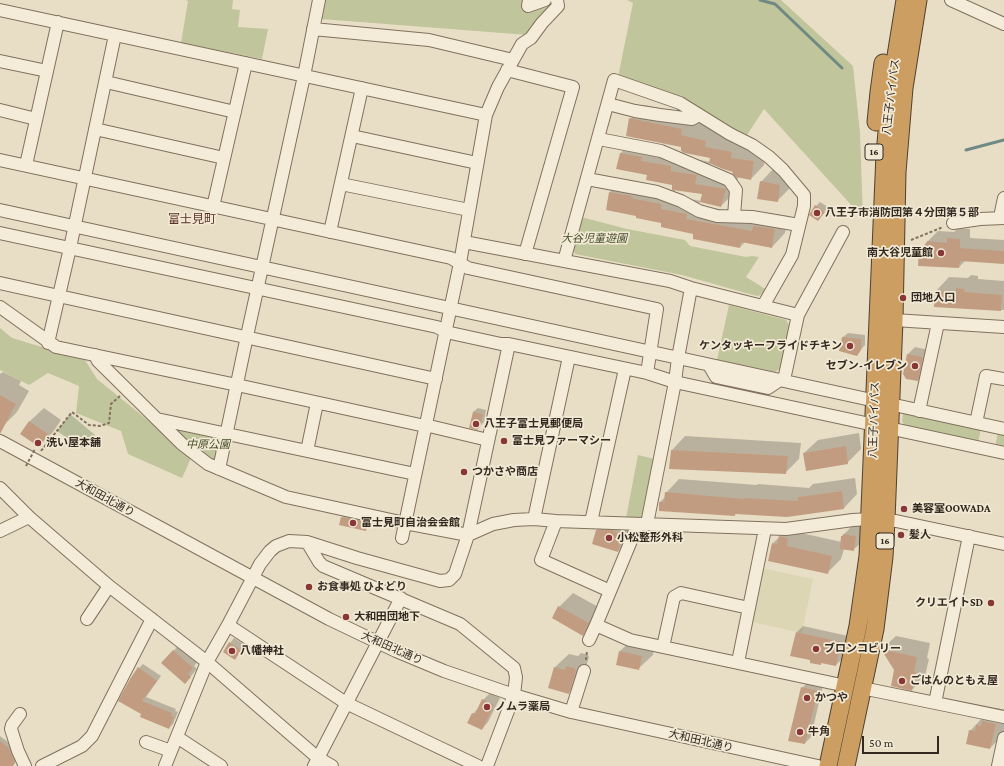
<!DOCTYPE html>
<html>
<head>
<meta charset="utf-8">
<style>
	body { margin:0 }
	#map { position:relative; width:1004px; height:766px; overflow:hidden; background:#e8dec6; font-family:"Crimson Pro",serif }
	canvas { display:block }
	.scale { position:absolute; left:862px; top:736px; width:77px; height:18px; box-sizing:border-box; border:2px solid #332920; border-top:0; padding-left:5px; font-size:12px; line-height:14px; white-space:nowrap; color:#332920; -webkit-text-stroke:3px #f1e9d4; paint-order:stroke }
</style>
</head>
<body>
<div id="map">
<canvas width="1004" height="766"></canvas>
<div class="scale">50 m</div>
</div>
<script>
const c = document.querySelector('canvas').getContext('2d');
c.lineJoin = 'round';
function paint(path, color) { c.fillStyle = color; c.fill(path, 'evenodd'); }
const toPath = rows => new Path2D(rows.map(r => 'M' + r).join(''));
function strokePath(path, color, width, dash) { c.strokeStyle = color; c.lineWidth = width; c.lineCap = dash ? 'butt' : 'round'; c.setLineDash(dash || []); c.stroke(path); }
function label(font, color, halo, rows, align = 'center') {
  c.font = font + ' "Crimson Pro","Noto Sans JP",serif'; c.lineWidth = 3.5; c.setLineDash([]); c.textBaseline = 'middle'; c.strokeStyle = halo; c.fillStyle = color; for (const [text, x, y, turn = 0] of rows) {
    c.save(); c.translate(x, y); c.rotate((+turn || 0) * Math.PI / 180); c.textAlign = isNaN(turn) ? turn : align; if (halo) c.strokeText(text, 0, 0); c.fillText(text, 0, 0); c.restore();
  }
}
const farmland = toPath([
	[757,567,813,579,802,633,747,621]
]);
const green = toPath([
	[185,0,233,0,232,9,240,10,238,27,268,29,262,59,181,43,188,1],
	[323,0,556,0,528,35,321,19],
	[627,0,781,0,853,66,860,133,863,218,764,109,747,135,618,77,633,3],
	[581,217,627,229,685,240,690,246,746,257,752,256,759,257,746,277,767,290,762,294,758,296,753,295,682,275,575,254,572,247],
	[729,305,786,320,790,327,782,367,775,372,717,360],
	[0,328,12,338,85,360,97,379,192,456,182,478,128,454,121,431,76,413,79,386,48,373,29,385,0,370],
	[907,411,1004,432,1004,451,906,428,902,421,903,414],
	[981,428,998,432,995,447,978,443],
	[157,419,226,433,219,469],
	[638,455,659,460,647,524,625,523]
]);
const cemetery = toPath([
	[70,414,95,435,85,450,57,431]
]);
const shadow = toPath([
	[644,105,695,115,694,122,719,127,744,144,767,148,764,165,751,179,738,177,735,192,721,206,700,201,699,205,763,218,768,213,788,216,785,233,772,247,745,242,740,247,637,215,610,192,624,179,645,183,644,185,673,191,673,184,648,174,618,168,621,153,634,139,655,144,654,147,685,153,684,157,710,162,711,157,683,147,630,119],
	[710,163,734,171,736,175,708,170],
	[675,189,703,194,701,201,674,196],
	[774,168,793,172,791,187,777,201,761,182],
	[820,202,828,207,818,220,816,206],
	[958,228,970,229,970,238,1004,240,1004,263,966,260,959,267,920,249,938,231,954,232],
	[971,275,978,276,978,279,1004,281,1004,310,935,306,936,291,949,277,968,278],
	[848,333,865,335,865,345,856,355,843,337],
	[915,347,929,350,924,373,918,380,904,374,908,354],
	[3,372,21,381,19,385,29,391,17,412,3,426,0,424,0,374],
	[44,408,61,420,53,432,39,446,22,434,30,421],
	[478,408,486,410,484,422,477,429,473,412],
	[859,433,861,449,847,463,804,453,818,440],
	[685,436,801,443,799,459,785,473,672,450],
	[855,478,857,494,844,508,736,513,735,515,660,502,665,497,666,493,679,479,757,485,758,484,809,488,813,484],
	[346,513,371,518,370,525,366,529,342,517],
	[604,524,630,528,625,544,618,551,597,530],
	[853,525,865,527,863,541,853,550,844,549,841,559,828,572,773,543,787,530,842,542,842,536],
	[573,593,602,609,596,621,583,634,553,618,559,607],
	[803,626,848,636,843,658,836,665,823,662,820,664,811,660,797,632],
	[896,636,930,643,927,658,929,659,925,676,912,690,895,670,882,649],
	[234,638,245,645,235,659,230,643],
	[634,638,655,642,653,655,639,668,620,651],
	[180,644,199,660,194,666,197,669,185,683,162,663],
	[581,653,588,655,589,657,582,680,568,693,555,667,569,654,578,656],
	[143,664,161,676,146,697,176,709,175,711,178,712,173,724,169,728,143,713,139,668],
	[808,682,823,685,811,737,805,743,802,688],
	[490,693,500,698,488,722,482,729,473,714,479,707,483,700],
	[996,708,1004,710,1004,731,1003,735,990,748,970,731,983,717,992,712],
	[0,736,12,745,18,759,12,765,0,766]
]);
const stream = toPath([
	[760,0,775,4,842,68],
	[966,150,1004,140]
]);
const building = toPath([
	[629,118,682,129,681,135,706,141,705,147,732,152,731,158,754,161,751,180,736,177,732,173,733,172,723,169,709,163,710,158,685,153,681,151,681,147,626,136],
	[620,153,642,157,641,161,671,166,671,171,697,175,695,184,726,189,721,207,700,202,702,194,673,190,672,190,672,185,646,180,647,175,616,169],
	[760,181,780,185,778,202,757,199],
	[609,192,632,196,631,198,661,204,661,209,687,214,686,219,752,231,753,226,775,229,772,248,741,242,740,248,693,239,693,234,661,227,661,223,636,218,636,216,606,210],
	[815,205,825,212,818,221,809,215],
	[947,238,960,239,960,248,1004,251,1004,264,960,261,959,268,918,266,919,248,925,249,927,241,947,243],
	[956,288,965,289,964,292,1002,295,1001,311,934,307,935,291,956,292],
	[842,337,861,339,861,350,857,356,839,351],
	[907,354,923,357,918,381,906,379,903,374],
	[0,395,16,404,0,434],
	[473,412,483,414,480,427,477,430,469,428],
	[29,421,48,434,39,447,20,434],
	[846,446,848,464,806,471,803,453],
	[671,450,788,456,786,474,669,469],
	[842,491,844,509,787,517,735,514,735,516,659,511,659,502,664,502,665,492,744,499,744,498,798,501,798,497],
	[341,517,368,522,366,531,339,525],
	[596,530,612,530,623,535,618,552,592,544],
	[843,534,856,536,854,551,840,549,841,536,843,536],
	[779,536,788,538,787,546,832,556,828,574,768,561,772,543,777,544],
	[558,606,589,623,583,636,552,618],
	[796,632,841,642,836,666,821,663,821,665,810,663,810,660,790,656],
	[229,642,241,650,235,660,223,652],
	[881,649,917,657,914,672,916,672,912,691,891,686,894,670],
	[173,650,193,668,188,674,191,677,185,684,161,663],
	[619,651,642,656,639,670,616,665],
	[566,666,574,668,576,671,569,694,548,688,554,667,565,670],
	[138,667,157,681,142,701,172,713,171,716,174,717,169,729,140,717,141,714,118,701,130,679],
	[801,687,818,691,805,744,788,741],
	[482,699,494,705,482,730,467,723,472,713,475,714],
	[982,721,996,724,990,749,966,744,969,730,975,731,976,725,981,726],
	[0,741,9,748,15,763,13,766,0,766]
]);
const path = toPath([
	[911,240,943,227],
	[41,451,72,412,89,425,100,426,109,423,111,404,120,396],
	[586,660,587,651]
]);
const minor = toPath([
	[529,0,528,6,545,0],
	[951,0,1004,24],
	[0,10,486,115],
	[313,29,429,40,513,60],
	[0,61,47,71],
	[507,70,573,87,525,254],
	[106,82,235,112],
	[608,104,635,111,660,115,692,119,699,115],
	[0,110,36,119],
	[95,129,224,158],
	[352,136,477,163],
	[599,139,661,151,729,180,736,190,734,216],
	[0,160,451,258,468,268,657,309,647,373],
	[26,165,58,22],
	[587,179,657,192,681,201,699,211,717,216,752,217,799,225],
	[341,184,469,210],
	[213,207,246,63],
	[0,210,1004,429],
	[1000,217,1004,198],
	[953,223,980,219,1004,218],
	[330,232,362,88],
	[0,233,437,327,446,332,501,344,509,344,647,373,675,382,1004,453],
	[464,242,670,281,691,288,798,315],
	[564,261,614,80,680,103,730,134,752,145,769,157,783,170,804,195,804,206,792,255,763,306],
	[0,283,436,379],
	[0,307,56,347,237,385,425,426],
	[894,320,1004,327],
	[48,343,70,248,115,35],
	[95,355,98,361,182,444,208,464,286,497,405,523,468,535,493,524,514,520,534,519,556,521,786,529,853,520,870,519,896,521,1004,544],
	[709,365,716,377,768,388,780,380],
	[784,380,798,315,843,232],
	[919,411,938,323],
	[157,419,415,474],
	[976,423,986,376,1004,379],
	[425,425,488,440],
	[0,441,329,619,396,651,444,671,514,695,571,712,818,766],
	[307,451,317,403],
	[219,469,247,336,304,76,319,0],
	[0,488,29,517,109,586,207,662,318,758,332,766],
	[534,519,569,357],
	[556,521,541,560,610,591],
	[591,522,625,369],
	[638,524,596,625,630,640,846,686],
	[647,524,675,382,678,358,691,288],
	[0,531,29,517],
	[402,538,460,263,486,115,498,87,522,44,531,38,542,23,558,6,557,0],
	[307,542,319,562,323,566,460,624,514,668,516,677,514,695,487,766],
	[87,619,109,586],
	[228,625,346,703,478,766],
	[589,640,596,625],
	[663,647,674,597,681,593,749,608],
	[738,662,765,529],
	[862,688,1004,717],
	[935,703,969,536],
	[571,712,584,671],
	[20,714,12,725,11,729,18,751,25,766],
	[177,737,221,766],
	[146,742,171,751],
	[42,766,82,746,92,736,152,619],
	[165,766,207,662,228,625,260,564,270,551,276,546,289,541,307,542,357,558,440,581,449,580,455,574,468,535,509,344],
	[314,766,401,598],
	[998,766,1004,738]
]);
const highway = toPath([
	[876,122,879,92,883,63],
	[828,766,858,626,868,556,885,154,891,87,905,0],
	[846,766,875,629,884,557,886,520,894,320,897,172,904,88,918,0]
]);
const pathBridge = toPath([
	[26,466,35,449]
]);
const markers = [
	[817,213,4,"#883636"],
	[941,253,4,"#883636"],
	[903,298,4,"#883636"],
	[850,346,4,"#883636"],
	[915,366,4,"#883636"],
	[476,424,4,"#883636"],
	[504,441,4,"#883636"],
	[38,443,4,"#883636"],
	[464,472,4,"#883636"],
	[904,509,4,"#883636"],
	[353,523,4,"#883636"],
	[901,535,4,"#883636"],
	[609,538,4,"#883636"],
	[309,587,4,"#883636"],
	[991,603,4,"#883636"],
	[346,617,4,"#883636"],
	[816,649,4,"#883636"],
	[232,651,4,"#883636"],
	[902,681,4,"#883636"],
	[807,698,4,"#883636"],
	[487,707,4,"#883636"],
	[800,732,4,"#883636"]
];
const shields = [
	[874,152,18],
	[885,541,18]
];
const shieldNames = [
	["16",874,152],
	["16",885,541]
];
const streetNames = [
	["八王子バイパス",891,97,-83],
	["八王子バイパス",874,420,-88],
	["大和田北通り",105,498,29],
	["大和田北通り",392,648,24],
	["大和田北通り",701,741,13]
];
const poiNames = [
	["八王子市消防団第４分団第５部",825,213],
	["南大谷児童館",933,253,"right"],
	["団地入口",911,298],
	["ケンタッキーフライドチキン",842,346,"right"],
	["セブン-イレブン",907,366,"right"],
	["八王子富士見郵便局",484,424],
	["富士見ファーマシー",512,441],
	["洗い屋本舗",46,443],
	["つかさや商店",472,472],
	["美容室OOWADA",912,509],
	["富士見町自治会会館",361,523],
	["髪人",909,535],
	["小松整形外科",617,538],
	["お食事処 ひよどり",317,587],
	["クリエイトSD",983,603,"right"],
	["大和田団地下",354,617],
	["ブロンコビリー",824,649],
	["八幡神社",240,651],
	["ごはんのともえ屋",910,681],
	["かつや",815,698],
	["ノムラ薬局",495,707],
	["牛角",808,732]
];
const parkNames = [
	["大谷児童遊園",594,239],
	["中原公園",208,445]
];
const neighbourhoodNames = [
	["富士見町",192,219]
];
paint(farmland, '#ddd6b4');
paint(green, '#c0c59b');
paint(cemetery, '#b6bb99');
paint(shadow, '#0003');
strokePath(stream, '#6f8983', 3);
paint(building, '#c29c80');
strokePath(minor, '#81715e', 14);
strokePath(highway, '#4f4031', 19);
strokePath(path, '#81715e', 2, [3, 2]);
strokePath(minor, '#f4ecd8', 12);
strokePath(highway, '#cd9e61', 17);
strokePath(pathBridge, '#81715e', 2, [3, 2]);
for (const [x, y, r, color] of markers) { const dot = new Path2D(); dot.arc(x, y, r, 0, 2 * Math.PI); c.fillStyle = color; c.fill(dot); strokePath(dot, '#f1e9d4', 1.5); }
for (const [x, y, w] of shields) { const box = new Path2D(); box.roundRect(x - w / 2, y - 8, w, 16, 3); c.fillStyle = '#f1e9d4'; c.fill(box); strokePath(box, '#332920', 1); }
label('bold 10px', '#332920', null, shieldNames);
label('11px', '#332920', '#f1e9d4', streetNames);
label('bold 11px', '#332920', '#f1e9d4', poiNames, 'left');
label('italic 11px', '#444d29', '#f1e9d4', parkNames);
label('12px', '#5a3025', '#f1e9d4', neighbourhoodNames);
</script>
</body>
</html>
